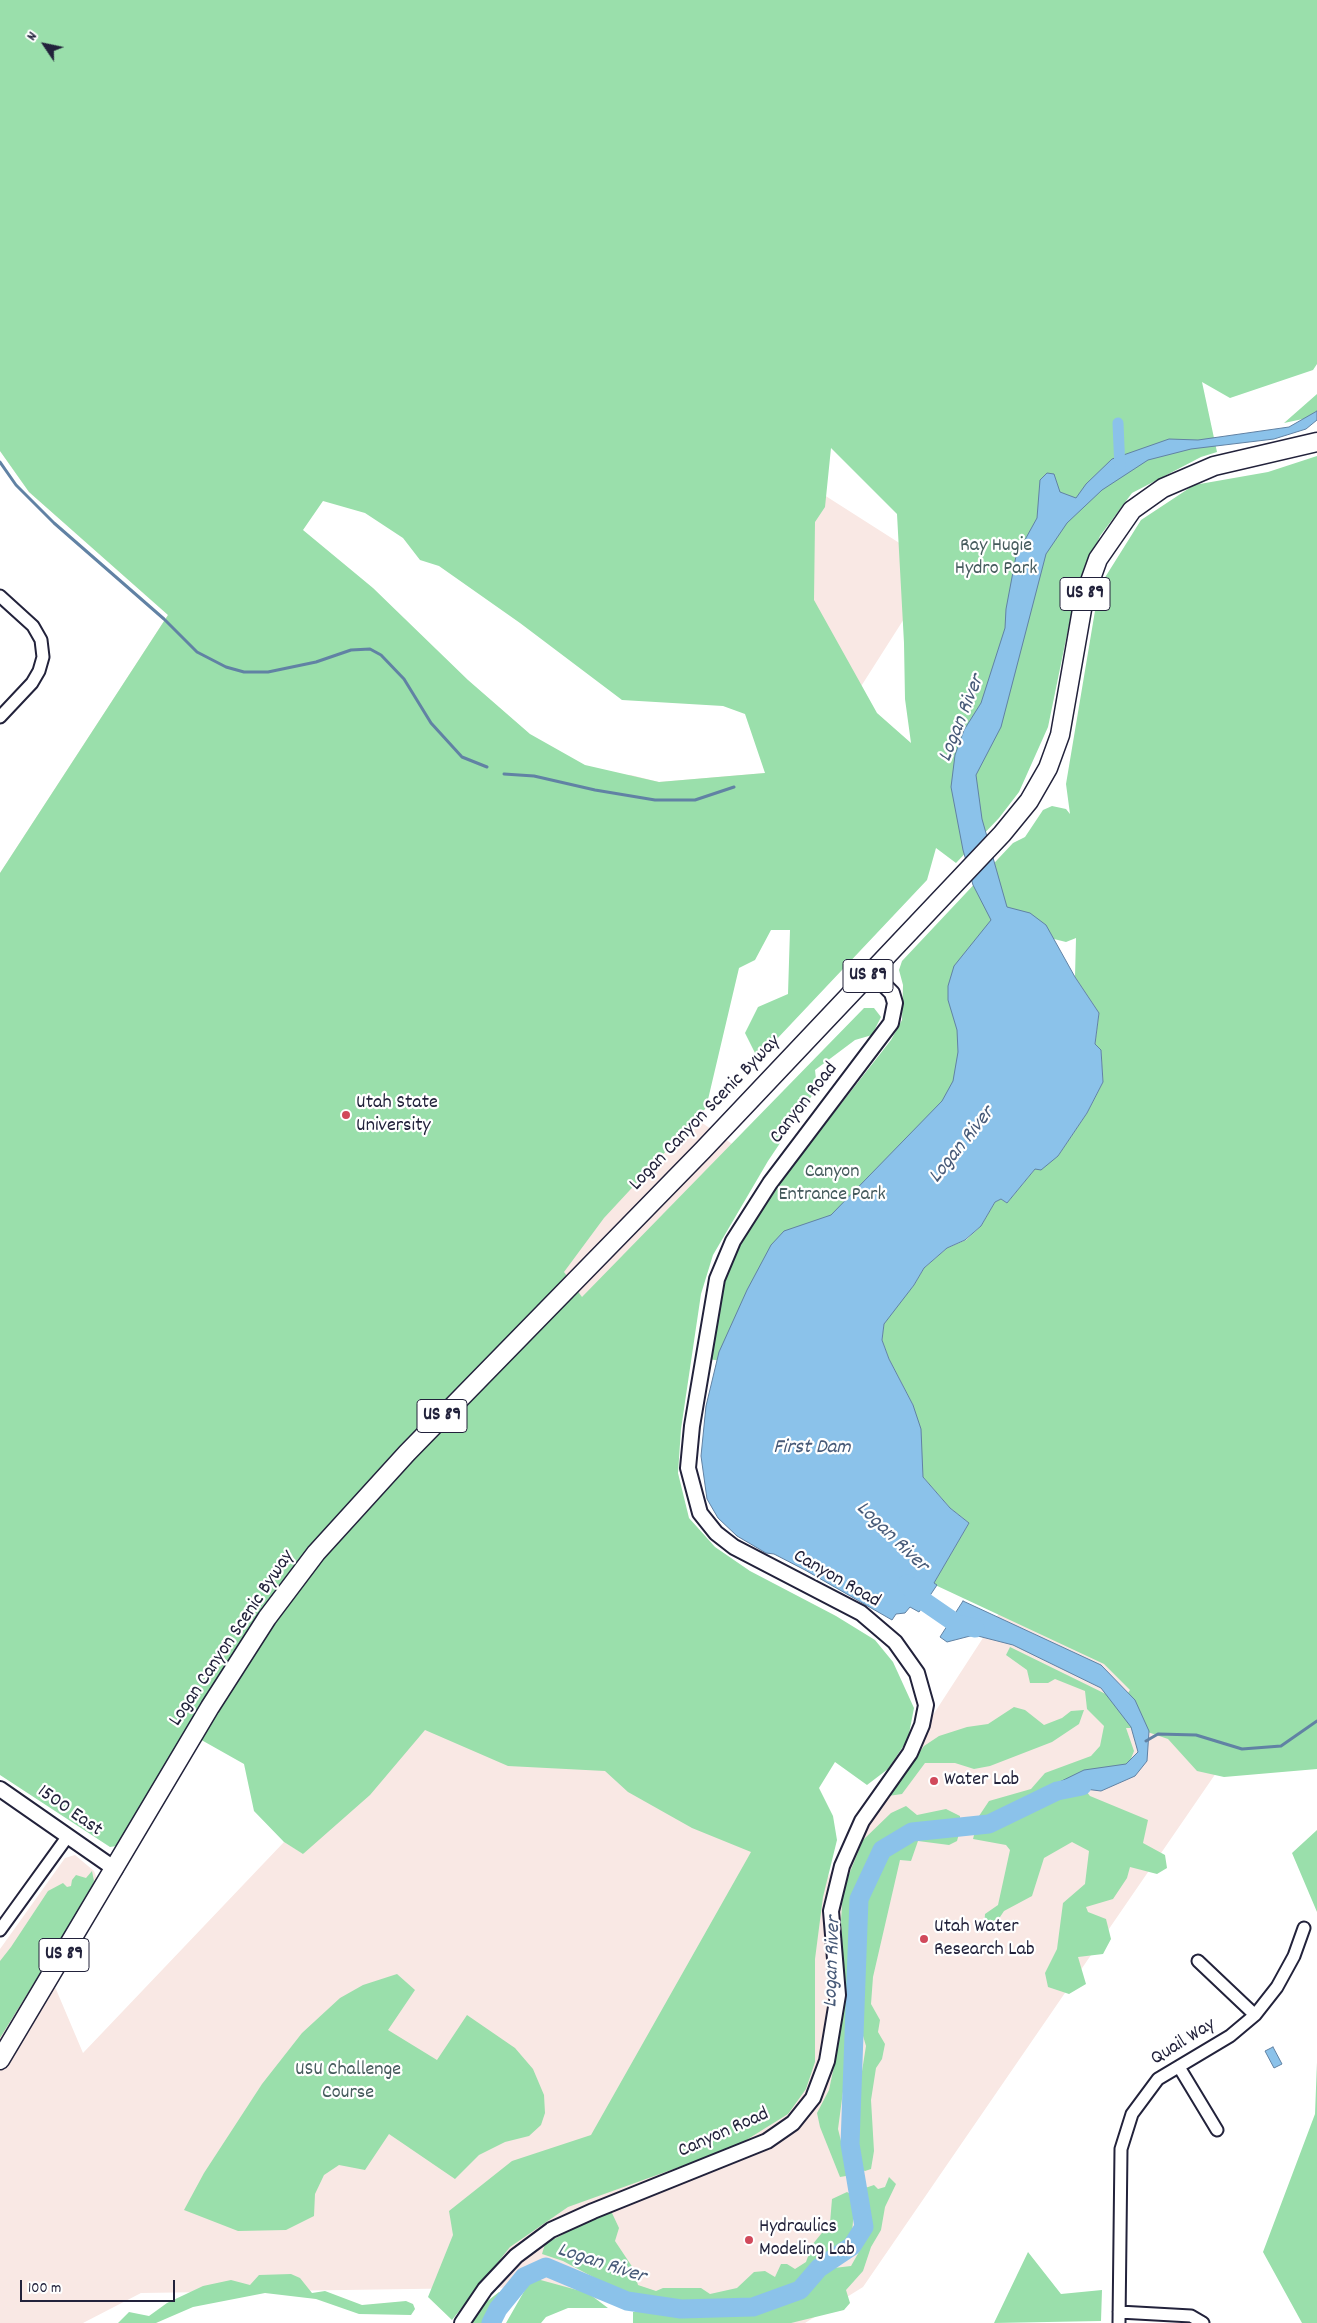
<!DOCTYPE html>
<html>
<head>
<meta charset="utf-8">
<style>
	body { margin:0 }
	#map { position:relative; width:1317px; height:2323px; overflow:hidden; background:#fff; font-family:Dekko,sans-serif }
	canvas { display:block }
	.north { position:absolute; left:20px; top:20px; width:50px; height:50px; -webkit-text-stroke:4px #fff; paint-order:stroke; rotate:304deg; font-size:14px; font-weight:700; line-height:20px; text-align:center; color:#22223b }
	.north::after { content:''; display:block; margin:auto; width:18px; height:22px; background:#22223b; clip-path:polygon(50% 0,100% 100%,50% 72%,0 100%) }
	.scale { position:absolute; left:20px; top:2280px; width:155px; height:22px; box-sizing:border-box; border:2px solid #22223b; border-top:0; padding-left:6px; font-size:15px; line-height:18px; white-space:nowrap; color:#22223b; -webkit-text-stroke:4px #fff; paint-order:stroke }
</style>
</head>
<body>
<div id="map">
<canvas width="1317" height="2323"></canvas>
<div class="north">N</div>
<div class="scale">100 m</div>
</div>
<script>
const c = document.querySelector('canvas').getContext('2d');
c.lineJoin = 'round';
function paint(path, color) { c.fillStyle = color; c.fill(path, 'evenodd'); }
const toPath = rows => new Path2D(rows.map(r => 'M' + r).join(''));
function strokePath(path, color, width, dash) { c.strokeStyle = color; c.lineWidth = width; c.lineCap = dash ? 'butt' : 'round'; c.setLineDash(dash || []); c.stroke(path); }
function label(font, color, halo, rows, align = 'center') {
  c.font = font + ' Dekko,sans-serif'; c.lineWidth = 4.5; c.setLineDash([]); c.textBaseline = 'middle'; c.strokeStyle = halo; c.fillStyle = color; for (const [text, x, y, turn = 0] of rows) {
    c.save(); c.translate(x, y); c.rotate((+turn || 0) * Math.PI / 180); c.textAlign = isNaN(turn) ? turn : align; if (halo) c.strokeText(text, 0, 0); c.fillText(text, 0, 0); c.restore();
  }
}
const built = toPath([
	[0,0,48,0,937,567,620,1065,762,1165,563,1515,805,1679,776,1957,1005,1604,1317,1626,863,2287,805,2323,695,2323,547,2287,141,2293,83,2323,0,2323,0,1949,65,1858,75,1855,94,1871,98,1882,47,1968,83,2053,284,1842,304,1854,0,873,168,615,29,492,0,451],
	[333,487,782,708,765,773,659,782,631,775,111,760]
]);
const green = toPath([
	[0,0,1317,0,1317,364,1313,370,1230,398,1202,382,1217,452,1201,457,1132,493,1100,536,1083,575,1071,615,1048,727,1019,792,999,818,956,863,936,848,927,880,758,1059,745,1033,758,1007,788,994,790,930,771,930,755,960,739,968,706,1108,604,1218,564,1272,582,1297,864,1008,874,1008,881,1017,872,1035,855,1040,815,1070,817,1088,768,1161,713,1255,701,1294,681,1429,678,1473,689,1518,715,1547,750,1571,836,1616,875,1640,893,1662,914,1708,908,1739,888,1769,867,1785,835,1762,819,1788,833,1816,837,1840,823,1897,815,1959,815,2062,806,2089,788,2114,735,2147,568,2207,510,2247,452,2320,428,2297,453,2235,449,2211,512,2161,591,2135,751,1852,692,1828,628,1792,605,1771,508,1766,425,1730,370,1795,303,1854,284,1842,254,1811,244,1764,189,1733,117,1846,110,1847,0,1775,0,873,168,615,29,492,0,451],
	[831,448,897,514,904,643,905,699,911,743,877,713,814,600,815,522,825,507],
	[323,501,365,513,403,538,420,560,439,566,520,623,622,700,723,706,745,714,765,773,659,782,585,765,530,734,468,680,373,588,303,530],
	[1317,394,1317,416,1284,423],
	[1317,456,1317,1769,1224,1777,1197,1771,1168,1739,1136,1728,1126,1728,1134,1751,1128,1766,1078,1781,1090,1796,1148,1820,1143,1843,1165,1855,1167,1868,1157,1874,1130,1867,1127,1878,1113,1899,1086,1907,1088,1912,1106,1919,1111,1939,1103,1954,1078,1957,1086,1984,1069,1994,1048,1987,1045,1973,1057,1949,1063,1903,1085,1884,1089,1851,1072,1842,1044,1858,1032,1896,1004,1911,992,1929,984,1928,985,1914,998,1905,1010,1850,1006,1845,973,1839,979,1816,989,1801,1031,1789,1045,1773,1091,1756,1100,1746,1104,1726,1087,1709,1085,1691,1055,1679,1048,1683,1030,1683,1027,1670,1006,1655,1010,1647,1122,1702,1130,1690,1104,1664,933,1584,969,1523,950,1508,923,1477,913,1405,889,1359,882,1340,884,1324,890,1313,914,1285,924,1268,947,1248,966,1240,981,1226,995,1202,1001,1199,1007,1203,1035,1169,1058,1156,1087,1113,1103,1082,1101,1050,1095,1044,1099,1013,1075,977,1076,938,1066,942,1050,938,964,1083,722,1361,708,1359,727,1271,744,1235,779,1183,891,1040,902,1020,903,985,899,970,902,961,1013,843,1025,837,1043,810,1052,806,1066,809,1070,814,1066,784,1099,587,1141,520,1194,485,1268,472],
	[1014,1707,1025,1710,1044,1725,1062,1718,1071,1711,1084,1710,1079,1724,1052,1742,990,1766,974,1769,955,1763,925,1763,902,1794,888,1796,924,1746,939,1736,967,1727,988,1724],
	[906,1806,917,1815,946,1809,960,1816,960,1830,957,1841,949,1845,918,1841,911,1861,900,1860,873,1977,871,2004,880,2020,878,2032,885,2044,882,2059,876,2068,871,2100,874,2151,871,2169,865,2171,858,2168,853,2147,856,2109,866,2046,859,2022,863,1968,860,1948,853,1949,852,2024,838,2129,848,2169,846,2176,840,2177,820,2127,817,2113,829,2090,836,2057,844,1980,841,1921,843,1889,863,1840,891,1813],
	[1317,1830,1317,1912,1292,1853],
	[92,1871,94,1881,89,1894,0,2038,0,1961,11,1947,48,1891,63,1883,67,1887,71,1886,72,1880,76,1875,86,1878],
	[397,1974,415,1990,388,2030,437,2060,467,2015,515,2048,533,2069,544,2095,545,2113,541,2125,529,2136,505,2142,479,2155,455,2179,389,2134,365,2170,339,2165,324,2175,315,2194,314,2216,286,2230,238,2231,184,2210,204,2173,262,2084,302,2033,340,1998,363,1985],
	[1317,2062,1317,2323,1302,2323,1263,2252,1315,2114],
	[889,2177,896,2184,885,2207,881,2230,871,2247,863,2271,846,2290,850,2303,844,2310,791,2323,633,2323,633,2312,658,2309,636,2300,563,2261,542,2254,545,2244,605,2212,612,2213,619,2228,615,2241,633,2268,638,2285,656,2291,663,2288,701,2288,710,2294,737,2288,754,2272,765,2271,775,2277,781,2264,787,2264,795,2269,806,2262,812,2245,830,2223,832,2199,847,2192,852,2195,854,2208,852,2234,845,2248,807,2273,805,2279,813,2283,834,2268,851,2266,868,2236,870,2214,865,2188,874,2185,878,2189,885,2187],
	[1028,2252,1061,2294,1102,2290,1101,2321,994,2323],
	[291,2274,300,2278,312,2293,325,2291,362,2305,406,2301,413,2304,415,2309,411,2315,359,2314,316,2299,265,2293,193,2307,156,2323,118,2323,129,2312,149,2316,167,2303,203,2286,231,2280,250,2285,259,2275],
	[537,2279,588,2293,608,2308,568,2308,546,2317,541,2323,506,2323,530,2281],
	[499,2292,504,2294,503,2299,487,2323,471,2323,481,2306]
]);
const water = toPath([
	[1317,411,1317,420,1306,429,1274,439,1191,449,1148,460,1102,490,1067,523,1046,554,1001,727,976,775,982,819,1007,907,1030,913,1046,925,1075,977,1099,1013,1095,1044,1101,1050,1103,1082,1087,1113,1058,1156,1041,1170,1035,1169,1007,1203,1001,1199,995,1202,981,1226,965,1240,947,1248,924,1268,914,1285,884,1324,882,1340,889,1359,913,1405,921,1429,923,1477,950,1508,969,1523,934,1583,937,1585,919,1612,910,1607,905,1613,896,1614,892,1620,805,1570,774,1554,766,1553,737,1536,718,1518,707,1499,701,1456,706,1406,719,1352,747,1290,771,1245,784,1231,831,1215,942,1101,953,1081,958,1052,957,1030,948,1000,948,986,954,966,991,920,973,885,963,850,951,787,955,755,964,730,981,703,1005,628,1006,609,1016,556,1037,518,1040,480,1047,473,1054,474,1060,492,1076,498,1086,484,1112,459,1169,439,1198,440,1289,427,1317,411],
	[963,1601,1101,1665,1135,1700,1149,1731,1147,1761,1135,1776,1101,1791,1085,1789,1039,1792,1084,1770,1126,1764,1138,1752,1131,1727,1101,1688,1013,1645,974,1635,947,1642,940,1637,963,1601],
	[1273,2047,1282,2064,1274,2068,1265,2051,1273,2047]
]);
const stream = toPath([
	[0,462,16,485,54,523,164,619,197,652,226,667,244,672,268,672,316,662,351,650,370,649,381,655,404,679,431,723,462,757,487,767],
	[504,774,534,776,595,790,655,800,695,800,734,787],
	[1146,1741,1158,1734,1196,1735,1242,1749,1281,1746,1317,1721]
]);
const canal = toPath([
	[1118,423,1120,470]
]);
const river = toPath([
	[907,1584,925,1602,957,1624,975,1628],
	[491,2323,498,2309,524,2277,546,2267,627,2301,681,2309,753,2307,800,2290,819,2268,852,2246,864,2227,850,2144,859,1899,882,1850,912,1832,989,1824,1057,1791,1082,1786]
]);
const minor = toPath([
	[0,596,33,626,41,640,43,657,39,671,32,683,0,717],
	[0,1930,68,1836],
	[1198,1961,1255,2015],
	[1179,2067,1217,2130],
	[1119,2312,1191,2316,1203,2323],
	[1119,2323,1121,2149,1132,2114,1158,2079,1230,2036,1255,2015,1277,1987,1294,1956,1304,1928]
]);
const tertiary = toPath([
	[0,1789,115,1869],
	[462,2323,485,2289,516,2256,551,2230,593,2211,767,2141,793,2123,813,2098,827,2061,838,1995,831,1911,842,1866,862,1821,910,1753,922,1725,926,1705,917,1673,895,1642,861,1613,734,1547,716,1533,700,1513,688,1468,692,1426,717,1279,733,1241,770,1183,891,1023,895,1003,892,993,871,972]
]);
const primary = toPath([
	[0,2060,210,1707,267,1618,316,1553,407,1453,703,1150,1002,834,1029,801,1048,768,1060,735,1084,598,1098,559,1132,510,1163,488,1214,466,1317,442]
]);
const markers = [
	[346,1115,5,"#d1495b"],
	[934,1781,5,"#d1495b"],
	[924,1939,5,"#d1495b"],
	[749,2240,5,"#d1495b"]
];
const shields = [
	[1085,594,50],
	[868,976,50],
	[442,1416,50],
	[64,1955,50]
];
const shieldNames = [
	["US 89",1085,594],
	["US 89",868,976],
	["US 89",442,1416],
	["US 89",64,1955]
];
const parkNames = [
	["Ray Hugie",996,547],
	["Hydro Park",996,570],
	["Canyon",832,1173],
	["Entrance Park",832,1196],
	["USU Challenge",348,2071],
	["Course",348,2094]
];
const poiNames = [
	["Utah State",356,1104],
	["University",356,1127],
	["Water Lab",944,1781],
	["Utah Water",934,1928],
	["Research Lab",934,1951],
	["Hydraulics",759,2228],
	["Modeling Lab",759,2251]
];
const streetNames = [
	["Canyon Road",805,1104,-52],
	["Logan Canyon Scenic Byway",706,1114,-46],
	["Canyon Road",836,1580,30],
	["Logan Canyon Scenic Byway",233,1639,-56],
	["1500 East",69,1812,35],
	["Quail Way",1184,2043,-32],
	["Canyon Road",724,2134,-24]
];
const waterNames = [
	["Logan River",963,719,-68],
	["Logan River",963,1146,-51],
	["First Dam",812,1449],
	["Logan River",891,1538,44],
	["Logan River",834,1962,-88],
	["Logan River",601,2265,18]
];
paint(built, '#f9e8e4');
paint(green, '#9adfab');
paint(water, '#8bc2ea');
strokePath(water, '#6182a4', 1);
strokePath(stream, '#6182a4', 3);
strokePath(canal, '#8bc2ea', 11);
strokePath(river, '#8bc2ea', 19);
strokePath(minor, '#22223b', 15);
strokePath(tertiary, '#22223b', 18);
strokePath(primary, '#22223b', 21);
strokePath(minor, '#fff', 11);
strokePath(tertiary, '#fff', 14);
strokePath(primary, '#fff', 18);
for (const [x, y, r, color] of markers) { const dot = new Path2D(); dot.arc(x, y, r, 0, 2 * Math.PI); c.fillStyle = color; c.fill(dot); strokePath(dot, '#fff', 2); }
for (const [x, y, w] of shields) { const box = new Path2D(); box.roundRect(x - w / 2, y - 16.5, w, 33, 4); c.fillStyle = '#fff'; c.fill(box); strokePath(box, '#22223b', 1); }
label('bold 19px', '#22223b', null, shieldNames);
label('20px', '#465b5d', '#fff', parkNames);
label('20px', '#22223b', '#fff', poiNames, 'left');
label('20px', '#22223b', '#fff', streetNames);
label('italic 21px', '#475a78', '#fff', waterNames);
</script>
</body>
</html>
